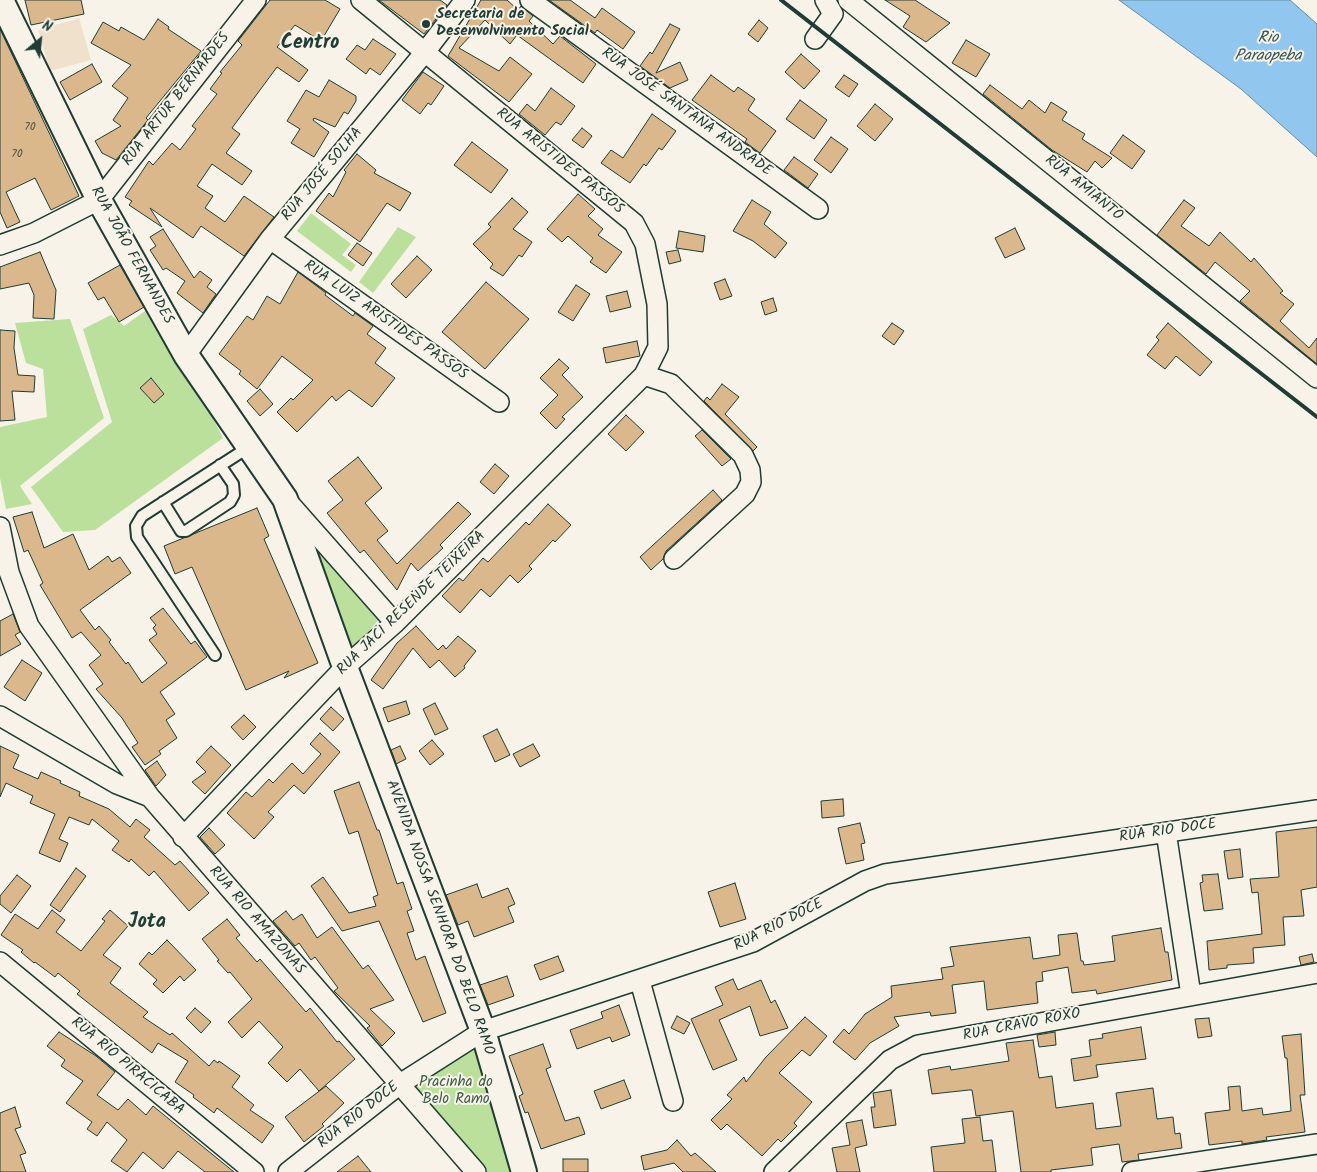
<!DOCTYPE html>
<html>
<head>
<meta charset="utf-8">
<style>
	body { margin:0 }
	#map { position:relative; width:1317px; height:1172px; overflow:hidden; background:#f7f3e8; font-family:Kalam,sans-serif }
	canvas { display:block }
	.north { position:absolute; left:15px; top:15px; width:50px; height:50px; -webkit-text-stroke:4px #f7f3e8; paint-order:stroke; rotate:28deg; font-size:14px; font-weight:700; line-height:20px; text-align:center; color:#1f3d34 }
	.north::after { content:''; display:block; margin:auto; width:18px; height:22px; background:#1f3d34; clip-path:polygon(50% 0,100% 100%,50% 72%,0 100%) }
</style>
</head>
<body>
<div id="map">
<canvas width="1317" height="1172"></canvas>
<div class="north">N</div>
</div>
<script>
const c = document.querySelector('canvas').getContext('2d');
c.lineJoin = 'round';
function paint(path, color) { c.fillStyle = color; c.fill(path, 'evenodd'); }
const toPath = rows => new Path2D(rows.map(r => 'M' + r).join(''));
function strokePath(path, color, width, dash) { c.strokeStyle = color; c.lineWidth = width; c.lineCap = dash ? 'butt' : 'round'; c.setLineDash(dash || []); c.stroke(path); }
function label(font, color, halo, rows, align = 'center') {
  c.font = font + ' Kalam,sans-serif'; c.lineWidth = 4; c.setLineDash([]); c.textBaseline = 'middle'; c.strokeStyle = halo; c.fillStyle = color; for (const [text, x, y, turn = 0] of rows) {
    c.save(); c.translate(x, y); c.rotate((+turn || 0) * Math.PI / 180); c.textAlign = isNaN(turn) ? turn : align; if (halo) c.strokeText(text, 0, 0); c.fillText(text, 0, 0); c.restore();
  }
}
const built = toPath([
	[79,18,91,60,50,71,38,30]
]);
const green = toPath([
	[311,213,351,244,342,255,356,265,351,272,297,231],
	[398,227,416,237,373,293,359,282],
	[155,304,223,438,95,530,63,532,31,487,112,422,83,329,111,315,124,326],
	[70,319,104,418,20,486,32,504,6,509,0,478,0,427,47,417,43,369,26,363,15,323],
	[306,531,382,616,352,650,350,650],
	[474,1042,518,1172,482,1172,403,1085]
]);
const water = toPath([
	[1119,0,1290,0,1317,24,1317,157,1241,89,1119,0]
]);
const building = toPath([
	[25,0,81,0,84,14,31,25,25,0],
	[270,0,325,0,340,9,321,41,295,25,277,47,308,70,299,82,277,67,232,128,240,134,226,153,252,171,242,185,212,164,197,186,213,196,205,208,225,222,244,196,274,217,244,256,201,226,193,238,150,208,162,227,129,205,132,201,125,197,149,161,153,165,172,143,180,150,196,129,192,126,217,94,210,89,222,73,220,72,242,45,238,41,270,0],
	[379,0,440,0,447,5,424,34,379,0],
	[481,0,507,0,518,10,521,6,533,16,529,21,553,44,560,36,596,64,583,83,517,35,510,44,485,20,459,48,499,71,510,57,532,74,509,102,448,56,481,0],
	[549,0,570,0,595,18,602,8,635,32,623,49,597,30,595,33,549,0],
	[885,0,915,0,950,23,926,42,903,27,910,16,885,0],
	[158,19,169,27,168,29,201,51,146,118,148,120,116,160,102,153,95,141,121,126,113,120,128,98,112,86,131,65,91,43,103,22,119,31,121,27,144,40,158,19],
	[759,20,768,28,758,42,748,34,759,20],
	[670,24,680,29,656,73,680,62,688,80,670,88,640,66,650,52,652,54,670,24],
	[0,29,79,196,51,210,35,178,6,192,20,222,7,228,0,212,0,29],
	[373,39,396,54,380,75,370,68,366,74,346,59,357,45,365,50,373,39],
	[966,40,990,54,976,77,952,63,966,40],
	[801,54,820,71,804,89,785,72,801,54],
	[92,64,102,82,70,100,60,82,92,64],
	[423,72,444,86,431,105,428,103,420,114,402,100,423,72],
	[711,75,734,92,738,87,755,99,748,110,776,131,760,153,745,142,747,139,692,100,711,75],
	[844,75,858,84,849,97,835,87,844,75],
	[329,80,356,96,356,101,348,114,344,112,335,127,314,118,313,120,329,132,314,157,291,143,300,129,287,121,306,90,319,97,329,80],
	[990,85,1022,109,1029,100,1045,113,1051,102,1067,112,1062,120,1085,134,1082,139,1112,158,1102,168,1095,161,1087,172,1052,150,983,94,990,85],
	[551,88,575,106,561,125,556,122,545,135,519,114,527,104,535,111,551,88],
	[800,100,827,120,814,139,786,119,800,100],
	[875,104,893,119,875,141,857,126,875,104],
	[652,114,676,131,662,150,659,148,646,166,644,164,630,183,601,163,611,150,623,158,652,114],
	[582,128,592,136,583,148,572,140,582,128],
	[1123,135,1145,151,1132,169,1110,153,1123,135],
	[831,137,848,149,831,173,814,160,831,137],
	[472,142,508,170,491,193,454,165,472,142],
	[357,154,376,170,374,173,411,193,400,211,387,203,360,242,316,211,329,193,333,197,346,172,344,170,357,154],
	[794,157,818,174,808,188,784,170,794,157],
	[578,194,595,209,588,216,603,229,598,235,622,252,606,273,590,262,593,258,568,236,562,242,547,229,578,194],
	[512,198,528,212,513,229,532,242,522,257,519,255,503,276,490,268,493,264,473,244,491,227,488,224,512,198],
	[752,200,771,212,764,224,787,243,775,258,753,241,733,231,752,200],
	[1184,200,1195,208,1181,226,1209,246,1220,232,1251,262,1254,258,1283,291,1280,293,1294,304,1280,321,1309,348,1317,338,1317,364,1240,301,1250,291,1215,262,1206,274,1157,235,1184,200],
	[1015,228,1025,249,1005,258,995,238,1015,228],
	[163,229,194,278,200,271,212,280,207,287,216,294,203,313,177,293,185,281,166,268,163,270,150,250,156,246,150,237,163,229],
	[679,231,705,236,703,252,676,248,679,231],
	[357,243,372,253,363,266,348,255,357,243],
	[678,250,681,261,669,264,666,252,678,250],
	[40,252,56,290,54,319,33,318,34,295,29,283,0,289,0,267,40,252],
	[417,256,432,270,406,298,391,284,417,256],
	[120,265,144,307,119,322,104,297,98,300,88,283,120,265],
	[298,272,326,293,325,295,353,316,355,313,373,326,367,334,386,348,375,363,395,378,372,407,349,390,336,401,332,396,297,432,277,412,291,398,293,400,313,380,282,356,257,389,239,374,241,371,219,354,247,316,253,320,267,296,280,304,298,272],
	[725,279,732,296,720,300,714,283,725,279],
	[486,282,529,319,485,369,442,332,486,282],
	[576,285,590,294,573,321,558,312,576,285],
	[627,291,631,307,610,312,606,296,627,291],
	[773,298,777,311,765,315,761,302,773,298],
	[892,323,904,331,894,345,882,336,892,323],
	[1168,323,1212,362,1200,376,1176,356,1165,369,1147,355,1159,340,1156,337,1168,323],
	[0,330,15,331,14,348,18,375,35,376,34,392,12,391,15,420,0,421,0,330],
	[637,341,640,356,606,363,603,348,637,341],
	[559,359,569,368,562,375,583,397,562,417,565,419,556,429,540,413,558,395,540,378,559,359],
	[151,378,164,394,154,403,140,388,151,378],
	[722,384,739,397,725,414,757,447,753,451,704,401,707,397,710,400,722,384],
	[260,389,273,404,260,416,247,401,260,389],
	[626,415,644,432,626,451,608,434,626,415],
	[702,430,731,459,722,466,695,436,702,430],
	[358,457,382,488,365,503,388,531,377,540,397,564,458,502,471,514,440,545,443,548,418,571,411,563,397,590,364,550,360,553,327,513,343,500,328,481,358,457],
	[495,464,509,476,494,494,480,482,495,464],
	[713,490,722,500,666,551,663,559,651,570,640,557,713,490],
	[548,504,571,525,555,542,553,540,529,566,532,569,518,583,510,575,490,597,481,589,460,613,442,596,459,578,463,581,483,558,488,562,526,522,529,525,548,504],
	[257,508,269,536,264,539,318,663,284,678,289,671,246,690,192,567,175,574,164,546,257,508],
	[32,512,44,548,73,534,89,570,108,556,112,562,120,557,131,573,80,610,95,630,99,626,111,640,109,642,126,664,128,662,142,683,167,663,149,640,157,634,153,628,156,625,150,618,163,608,191,644,195,641,207,657,160,692,175,714,166,720,177,738,159,751,161,754,145,765,132,747,138,743,122,718,96,689,103,684,89,665,101,655,81,632,72,638,40,585,43,583,28,550,24,552,13,517,32,512],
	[13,614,20,632,15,635,21,644,0,656,0,621,13,614],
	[416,626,438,650,443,645,446,649,458,636,476,651,464,666,465,668,455,677,439,660,430,668,413,648,383,689,371,680,397,643,416,626],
	[22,660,42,673,25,701,4,687,22,660],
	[406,701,410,714,388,722,383,708,406,701],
	[435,703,448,729,435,735,423,709,435,703],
	[331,707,344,719,333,731,320,719,331,707],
	[244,715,256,727,243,740,231,727,244,715],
	[497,729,510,755,495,762,483,736,497,729],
	[320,733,340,752,304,794,294,785,268,812,274,817,254,839,227,813,246,792,252,797,269,779,273,783,292,763,303,774,321,754,310,744,320,733],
	[432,740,444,754,430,765,419,751,432,740],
	[533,744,540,756,520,767,513,754,533,744],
	[0,746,19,755,13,768,38,779,41,772,61,781,60,783,80,792,79,796,109,809,130,827,136,819,150,830,144,837,175,865,180,861,209,893,189,911,154,871,149,876,131,859,129,862,112,850,119,841,92,819,89,825,69,817,59,839,68,843,60,862,39,853,55,814,30,803,33,796,6,783,0,797,0,746],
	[211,746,231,765,205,794,192,782,206,772,196,762,211,746],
	[400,746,406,759,396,764,391,750,400,746],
	[157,761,166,775,156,786,145,770,157,761],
	[359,782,377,830,379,830,397,884,403,882,412,909,407,911,414,931,407,933,416,960,425,956,446,1013,423,1022,379,921,342,931,311,886,323,877,349,913,376,906,373,897,378,895,358,831,349,834,334,791,359,782],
	[843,799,844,816,822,818,821,801,843,799],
	[860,823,865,843,861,844,864,860,846,864,838,828,860,823],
	[1317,827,1317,887,1301,890,1304,916,1283,917,1285,945,1253,948,1254,963,1227,965,1227,968,1209,970,1207,941,1262,934,1258,892,1252,893,1250,879,1279,877,1276,832,1317,827],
	[209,828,225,845,215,854,200,837,209,828],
	[1240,849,1243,877,1228,879,1224,851,1240,849],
	[76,868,86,876,60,912,50,905,76,868],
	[1218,874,1223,909,1204,911,1200,883,1203,882,1202,875,1218,874],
	[17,875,31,886,11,913,0,904,0,896,17,875],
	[735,883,746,919,720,927,708,892,735,883],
	[477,884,482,898,508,888,515,904,508,907,514,922,474,937,468,921,458,925,446,895,477,884],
	[52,910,65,920,56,932,81,951,105,921,102,919,110,910,128,926,103,955,121,968,110,983,148,1012,143,1017,170,1035,172,1033,209,1066,214,1060,218,1063,219,1061,240,1076,232,1087,254,1105,250,1110,274,1126,262,1143,217,1108,214,1113,193,1097,194,1095,175,1082,188,1061,158,1043,152,1053,77,994,80,991,58,973,55,977,35,962,34,963,21,952,23,950,1,935,15,914,38,929,52,910],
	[286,911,293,920,302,914,317,938,332,927,363,969,368,965,394,1000,370,1009,395,1033,382,1046,367,1028,370,1026,334,991,338,988,315,957,311,960,299,943,295,946,273,921,286,911],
	[227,919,240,935,236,938,257,962,260,959,306,1012,310,1008,337,1042,339,1041,355,1059,319,1091,300,1069,287,1082,268,1063,283,1047,259,1021,242,1038,228,1022,252,999,230,972,228,973,217,961,219,960,202,939,227,919],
	[1161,928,1165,952,1168,952,1172,980,1097,994,1096,990,1072,993,1068,967,1042,972,1043,981,1036,982,1038,1003,987,1010,984,981,952,985,956,1013,931,1016,930,1012,894,1017,899,1026,870,1043,855,1060,833,1042,844,1029,849,1034,865,1014,892,997,891,986,943,979,941,968,954,966,950,947,1030,937,1033,959,1060,955,1058,935,1077,933,1081,961,1083,961,1084,965,1115,961,1112,936,1161,928],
	[167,940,196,970,184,981,180,976,163,993,153,984,157,980,139,964,149,952,152,955,167,940],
	[1312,954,1314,962,1301,965,1299,957,1312,954],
	[558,956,564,971,540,980,534,965,558,956],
	[507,976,514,996,488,1005,480,985,507,976],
	[733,979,738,990,761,980,771,1003,775,1000,788,1028,760,1036,750,1006,719,1020,737,1060,713,1070,691,1019,723,1005,715,987,733,979],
	[619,1005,630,1035,612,1042,610,1037,577,1049,570,1030,603,1018,601,1012,619,1005],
	[195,1008,211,1022,201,1033,186,1018,195,1008],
	[677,1016,690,1023,684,1034,671,1028,677,1016],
	[805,1017,827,1036,810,1056,802,1050,779,1073,812,1102,794,1123,797,1126,781,1142,778,1139,762,1156,727,1124,721,1130,711,1120,732,1099,727,1095,744,1077,746,1082,766,1057,805,1017],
	[1209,1018,1212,1036,1198,1038,1195,1019,1209,1018],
	[1141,1027,1146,1059,1096,1065,1098,1077,1074,1081,1071,1059,1091,1056,1089,1040,1103,1038,1102,1034,1141,1027],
	[59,1032,96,1056,115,1072,97,1095,118,1110,128,1099,146,1115,153,1106,234,1172,205,1172,178,1151,163,1169,143,1152,127,1172,111,1161,127,1140,107,1122,97,1136,87,1129,92,1122,66,1103,83,1081,61,1066,65,1060,47,1046,59,1032],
	[1055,1032,1056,1045,1039,1047,1037,1035,1055,1032],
	[1301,1034,1305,1095,1300,1095,1305,1132,1266,1137,1267,1140,1242,1144,1242,1141,1209,1145,1205,1113,1230,1110,1228,1087,1240,1086,1242,1111,1262,1108,1263,1115,1291,1111,1287,1058,1285,1058,1282,1036,1301,1034],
	[1033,1040,1039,1078,1052,1076,1056,1108,1093,1103,1096,1129,1121,1126,1116,1093,1153,1088,1157,1119,1173,1117,1175,1134,1180,1133,1182,1148,1138,1154,1139,1160,1122,1162,1119,1144,1091,1148,1093,1165,1051,1170,1051,1172,1021,1172,1013,1111,976,1116,972,1090,969,1090,932,1094,928,1070,950,1066,951,1070,1009,1061,1006,1043,1033,1040],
	[543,1044,551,1067,546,1069,565,1121,579,1117,585,1134,541,1149,528,1112,525,1113,519,1096,523,1094,509,1056,543,1044],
	[624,1080,631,1098,601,1109,594,1091,624,1080],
	[326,1086,344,1103,322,1124,324,1126,304,1142,285,1117,326,1086],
	[891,1090,896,1125,874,1128,871,1107,875,1107,873,1093,891,1090],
	[15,1107,21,1127,15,1129,26,1153,20,1155,26,1172,0,1172,0,1113,15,1107],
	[980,1117,983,1141,992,1140,996,1172,934,1172,931,1147,965,1143,962,1119,980,1117],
	[862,1120,867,1145,855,1148,860,1172,837,1172,832,1148,850,1145,846,1123,862,1120],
	[677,1140,691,1156,695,1153,716,1172,683,1172,674,1163,644,1170,641,1156,667,1150,677,1140],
	[358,1156,371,1172,337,1172,358,1156],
	[563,1159,588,1159,588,1172,563,1172,563,1159]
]);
const service = toPath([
	[163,502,181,531,186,531,230,502,234,495,233,484,220,465],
	[215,655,137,537,136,526,142,516,249,447]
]);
const minor = toPath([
	[530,0,818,209],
	[848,0,1317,378],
	[815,39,833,14,825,0],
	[270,239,499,402],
	[0,245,34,233,99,200,256,0],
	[186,355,270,239,425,52,465,0],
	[644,375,671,384,743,455,750,470,751,482,745,494,674,559],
	[290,504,395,623],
	[0,527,9,572,29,626,150,797],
	[0,716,117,784,150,797,476,1172],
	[1166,832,1191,995],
	[183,837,345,667,395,623,644,375,658,347,657,304,645,244,634,223,361,0],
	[0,962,254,1172],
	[640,981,673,1101],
	[288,1172,400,1084,483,1031,753,942,865,881,885,874,1317,810],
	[774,1172,890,1060,918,1045,1317,973],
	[1132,1172,1317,1144]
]);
const tertiary = toPath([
	[1,0,99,200,186,355,285,499,345,667,483,1031,524,1172]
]);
const rail = toPath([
	[781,0,1317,417]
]);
const markers = [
	[426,24,5,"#1f3d34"]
];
const numberNames = [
	["70",30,128],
	["70",17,155]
];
const poiNames = [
	["Secretaria de",436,15],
	["Desenvolvimento Social",436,32]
];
const streetNames = [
	["RUA ARTUR BERNARDES",177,100,-52],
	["RUA JOSÉ SANTANA ANDRADE",686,113,36],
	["RUA ARISTIDES PASSOS",559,162,39],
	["RUA JOSÉ SOLHA",323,175,-50],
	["RUA AMIANTO",1083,189,39],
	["RUA JOÃO FERNANDES",131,256,61],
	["RUA LUIZ ARISTIDES PASSOS",385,321,35],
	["RUA JACI RESENDE TEIXEIRA",412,604,-44],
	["RUA RIO DOCE",1168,832,-8],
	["AVENIDA NOSSA SENHORA DO BELO RAMO",439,918,70],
	["RUA RIO AMAZONAS",256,921,49],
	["RUA RIO DOCE",779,926,-27],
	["RUA CRAVO ROXO",1022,1026,-11],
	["RUA RIO PIRACICABA",127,1067,40],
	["RUA RIO DOCE",359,1116,-38]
];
const parkNames = [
	["Pracinha do",456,1083],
	["Belo Ramo",456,1100]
];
const waterNames = [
	["Rio",1268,39],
	["Paraopeba",1268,57]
];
const districtNames = [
	["Centro",310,45],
	["Jota",147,924]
];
paint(built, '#efe1cc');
paint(green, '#bae09c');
paint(water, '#91c6ef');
strokePath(water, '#638fa4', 1);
paint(building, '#dbb78c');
strokePath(building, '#1f3d34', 1);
strokePath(service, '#1f3d34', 14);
strokePath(minor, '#1f3d34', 22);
strokePath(tertiary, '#1f3d34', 28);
strokePath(service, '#f7f3e8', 10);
strokePath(minor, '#f7f3e8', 19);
strokePath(tertiary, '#f7f3e8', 24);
strokePath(rail, '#1f3d34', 4);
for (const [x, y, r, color] of markers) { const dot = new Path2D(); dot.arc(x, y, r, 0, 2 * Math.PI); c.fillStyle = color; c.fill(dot); strokePath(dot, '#f7f3e8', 2); }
label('12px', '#4e5c4a', null, numberNames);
label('bold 15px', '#1f3d34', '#f7f3e8', poiNames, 'left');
label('15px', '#1f3d34', '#f7f3e8', streetNames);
label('15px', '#3e5e49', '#f7f3e8', parkNames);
label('italic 16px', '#365859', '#f7f3e8', waterNames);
label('bold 20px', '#1f3d34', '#f7f3e8', districtNames);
</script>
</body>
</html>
